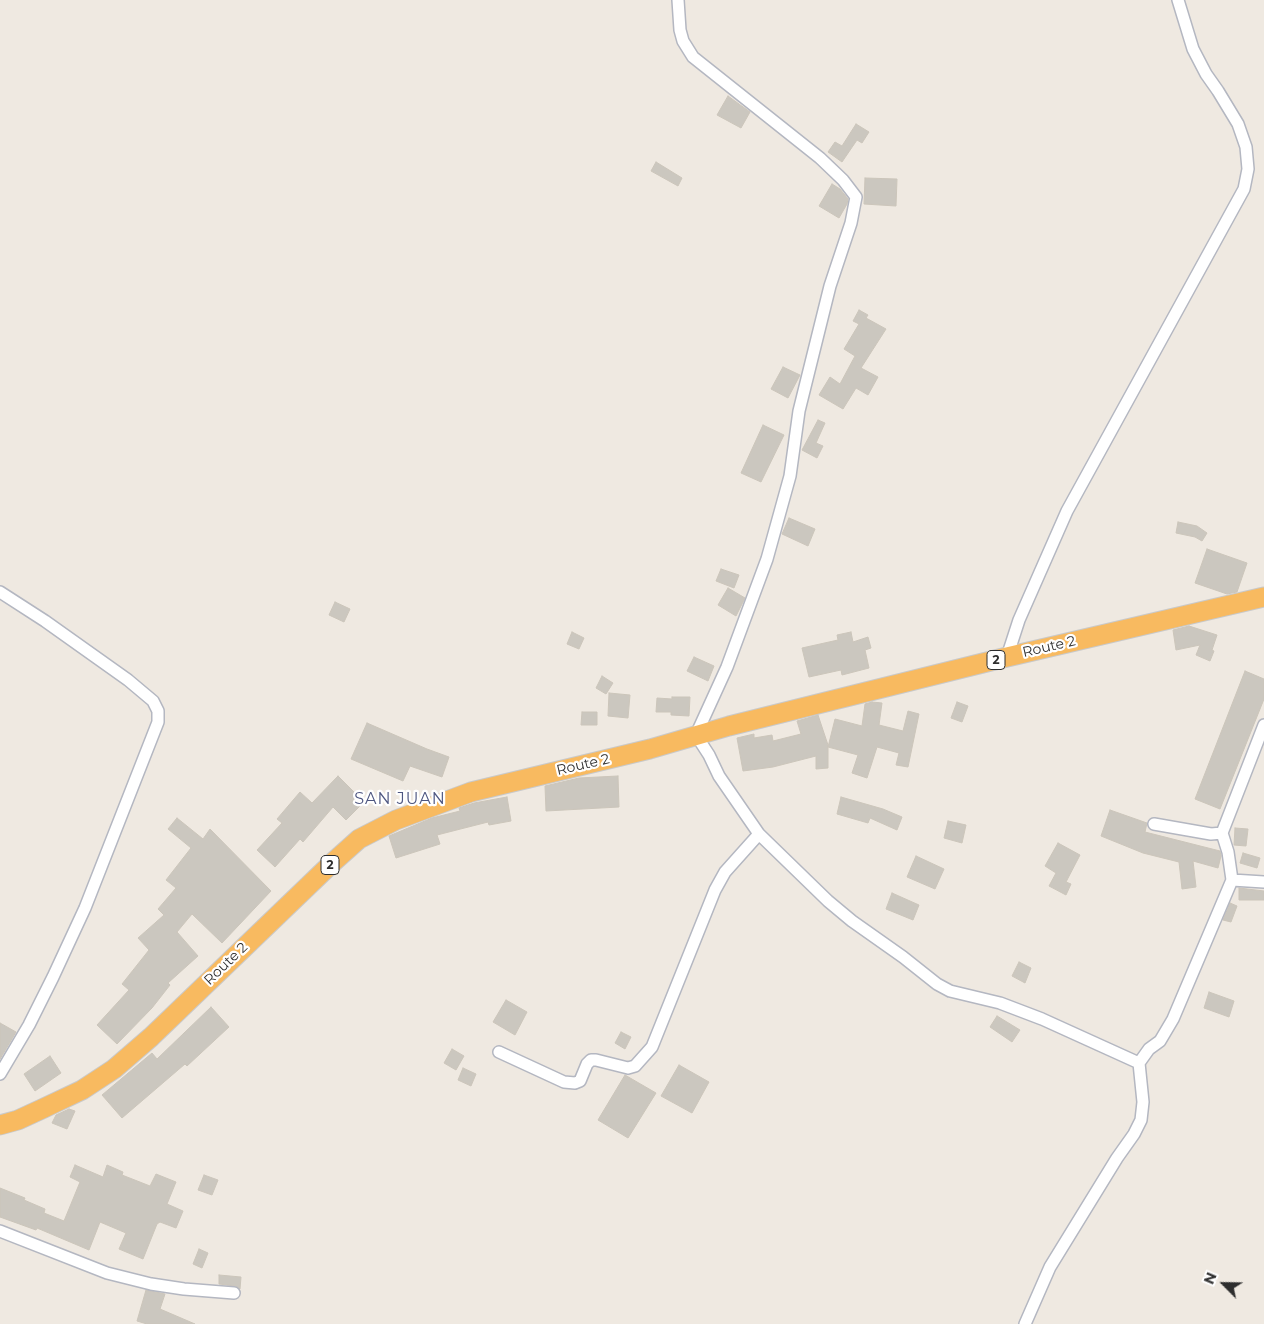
<!DOCTYPE html>
<html>
<head>
<meta charset="utf-8">
<style>
	body { margin:0 }
	#map { position:relative; width:1264px; height:1324px; overflow:hidden; background:#efe9e1; font-family:Montserrat,sans-serif }
	canvas { display:block }
	.north { position:absolute; left:1199px; top:1259px; width:50px; height:50px; -webkit-text-stroke:4px #fff; paint-order:stroke; rotate:293deg; font-size:14px; font-weight:700; line-height:20px; text-align:center; color:#2e2e2e }
	.north::after { content:''; display:block; margin:auto; width:18px; height:22px; background:#2e2e2e; clip-path:polygon(50% 0,100% 100%,50% 72%,0 100%) }
</style>
</head>
<body>
<div id="map">
<canvas width="1264" height="1324"></canvas>
<div class="north">N</div>
</div>
<script>
const c = document.querySelector('canvas').getContext('2d');
c.lineJoin = 'round';
function paint(path, color) { c.fillStyle = color; c.fill(path, 'evenodd'); }
const toPath = rows => new Path2D(rows.map(r => 'M' + r).join(''));
function strokePath(path, color, width, dash) { c.strokeStyle = color; c.lineWidth = width; c.lineCap = dash ? 'butt' : 'round'; c.setLineDash(dash || []); c.stroke(path); }
function label(font, color, halo, rows, align = 'center') {
  c.font = font + ' Montserrat,sans-serif'; c.lineWidth = 4.5; c.setLineDash([]); c.textBaseline = 'middle'; c.strokeStyle = halo; c.fillStyle = color; for (const [text, x, y, turn = 0] of rows) {
    c.save(); c.translate(x, y); c.rotate((+turn || 0) * Math.PI / 180); c.textAlign = isNaN(turn) ? turn : align; if (halo) c.strokeText(text, 0, 0); c.fillText(text, 0, 0); c.restore();
  }
}
const building = toPath([
	[728,96,750,112,741,128,717,115,728,96],
	[856,124,869,132,862,143,857,140,842,162,828,152,835,142,842,146,856,124],
	[656,162,682,178,678,186,651,171,656,162],
	[865,178,897,179,896,206,864,204,865,178],
	[832,184,840,189,848,199,847,204,839,218,819,206,832,184],
	[859,310,868,315,866,318,886,329,861,368,878,377,868,395,856,388,843,409,819,395,830,377,840,384,855,356,844,349,859,324,853,321,859,310],
	[783,367,800,375,788,398,771,389,783,367],
	[818,420,825,423,816,443,823,446,817,458,802,450,818,420],
	[763,425,784,435,761,482,741,473,763,425],
	[789,518,815,529,808,546,782,534,789,518],
	[1178,522,1197,526,1207,533,1202,541,1195,537,1176,533,1178,522],
	[1207,549,1247,563,1237,592,1227,594,1195,583,1207,549],
	[721,569,739,575,734,588,716,581,721,569],
	[728,588,745,598,736,616,718,605,728,588],
	[335,602,350,609,344,622,329,615,335,602],
	[1189,626,1217,635,1212,650,1214,651,1210,661,1196,655,1200,645,1176,650,1173,630,1189,626],
	[572,632,584,638,579,649,567,644,572,632],
	[851,632,853,642,868,637,871,648,865,650,869,668,842,675,841,670,809,677,802,648,838,640,837,635,851,632],
	[694,657,714,666,708,681,687,671,694,657],
	[1245,671,1264,679,1264,699,1220,809,1195,799,1245,671],
	[602,676,613,683,606,694,596,688,602,676],
	[609,693,630,695,628,718,608,716,609,693],
	[672,697,690,697,689,716,671,715,671,712,656,712,657,698,672,699,672,697],
	[872,702,882,703,879,725,903,731,908,711,919,714,908,767,896,765,899,753,877,747,867,778,852,773,858,755,828,747,835,719,862,726,865,704,872,702],
	[957,702,968,706,962,722,951,718,957,702],
	[582,712,597,712,597,725,581,725,582,712],
	[818,715,828,745,828,768,816,769,816,756,773,767,743,771,737,738,754,734,754,738,772,735,773,741,801,734,797,721,818,715],
	[367,723,427,749,449,757,442,777,410,766,403,781,351,759,367,723],
	[338,776,364,802,346,820,333,807,303,842,300,839,275,867,257,850,282,823,277,819,300,792,312,803,338,776],
	[618,776,619,807,546,811,545,786,579,778,618,776],
	[507,797,511,821,489,825,488,822,437,835,440,844,396,858,389,836,432,818,460,811,459,808,474,803,507,797],
	[841,797,883,809,902,817,897,830,870,818,868,823,837,814,841,797],
	[1110,810,1147,823,1145,832,1220,851,1221,856,1218,868,1193,861,1196,887,1182,889,1179,862,1143,853,1101,836,1110,810],
	[177,818,203,839,210,829,271,891,222,943,192,914,177,932,198,956,168,983,170,985,152,1008,117,1044,97,1025,129,990,122,984,149,950,138,938,164,915,158,909,176,888,166,880,191,848,168,829,177,818],
	[948,821,966,825,962,843,944,838,948,821],
	[1235,828,1248,829,1246,846,1234,845,1235,828],
	[1058,843,1080,855,1066,882,1071,884,1066,895,1049,886,1056,873,1045,866,1058,843],
	[1243,853,1260,858,1257,868,1240,863,1243,853],
	[916,856,944,869,935,889,907,877,916,856],
	[1239,888,1264,891,1264,900,1239,900,1239,888],
	[892,893,919,905,913,920,886,909,892,893],
	[1230,903,1237,906,1231,922,1223,920,1230,903],
	[1019,962,1031,968,1025,983,1012,976,1019,962],
	[1209,992,1234,1001,1229,1017,1204,1008,1209,992],
	[506,1000,527,1012,515,1035,493,1022,506,1000],
	[211,1007,229,1027,187,1066,185,1064,122,1118,102,1095,152,1053,157,1059,211,1007],
	[997,1016,1020,1030,1012,1042,990,1027,997,1016],
	[0,1023,16,1032,0,1059,0,1023],
	[621,1032,631,1037,625,1049,615,1043,621,1032],
	[452,1049,464,1056,456,1070,444,1063,452,1049],
	[50,1056,61,1073,35,1091,24,1074,50,1056],
	[679,1065,709,1082,692,1113,661,1096,679,1065],
	[463,1068,476,1074,471,1086,458,1080,463,1068],
	[625,1075,656,1093,628,1138,598,1120,625,1075],
	[69,1109,75,1111,67,1129,52,1123,56,1115,69,1109],
	[75,1165,103,1177,107,1165,123,1172,122,1175,150,1186,156,1174,176,1182,167,1204,183,1211,176,1228,160,1222,157,1224,143,1259,119,1249,126,1233,100,1222,89,1250,37,1228,36,1230,0,1217,0,1188,25,1198,24,1200,45,1209,44,1213,64,1221,80,1182,70,1177,75,1165],
	[204,1175,218,1180,212,1195,198,1190,204,1175],
	[199,1249,208,1253,202,1268,193,1264,199,1249],
	[219,1275,241,1277,240,1289,235,1286,219,1284,219,1275],
	[146,1290,165,1294,160,1309,195,1324,147,1324,137,1321,146,1290]
]);
const minor = toPath([
	[0,592,45,621,128,680,153,701,158,711,158,722,85,908,53,977,29,1025,0,1074],
	[1007,657,1019,620,1067,511,1244,189,1248,169,1246,147,1238,124,1218,91,1206,74,1193,49,1178,0],
	[1154,824,1211,834,1222,833],
	[759,834,828,901,852,921,903,957,937,984,950,991,1000,1003,1042,1019,1139,1063],
	[1232,880,1264,882],
	[499,1052,564,1082,575,1083,580,1081,587,1064,591,1060,596,1060,628,1068,635,1066,652,1047,715,890,725,872,759,834,719,776,709,755,696,735,727,667,767,559,790,476,799,411,830,286,851,223,856,197,843,180,820,158,693,57,683,41,680,30,678,0],
	[0,1231,107,1273,151,1284,184,1289,234,1293],
	[1025,1324,1050,1267,1117,1158,1134,1134,1141,1120,1143,1102,1139,1063,1149,1049,1160,1041,1173,1019,1232,880,1228,852,1222,833,1264,725]
]);
const trunk = toPath([
	[0,1125,18,1120,44,1108,82,1090,114,1069,151,1037,331,864,359,839,396,820,471,792,650,749,729,726,1007,657,1264,597]
]);
const shields = [
	[996,660,18],
	[330,865,18]
];
const shieldNames = [
	["2",996,660],
	["2",330,865]
];
const streetNames = [
	["Route 2",1049,647,-13],
	["Route 2",583,765,-13],
	["Route 2",226,964,-44]
];
const quarterNames = [
	["SAN JUAN",400,799]
];
paint(building, '#cbc7bf');
strokePath(building, '#cbc5ba', 1);
strokePath(minor, '#b4b7c1', 14);
strokePath(trunk, '#c9c9c9', 21);
strokePath(minor, '#fff', 11);
strokePath(trunk, '#f8ba60', 19);
for (const [x, y, w] of shields) { const box = new Path2D(); box.roundRect(x - w / 2, y - 9.5, w, 19, 4); c.fillStyle = '#fff'; c.fill(box); strokePath(box, '#2e2e2e', 1); }
label('bold 12px', '#2e2e2e', null, shieldNames);
label('14px', '#2e2e2e', '#fff', streetNames);
c.letterSpacing = '1px';
label('16px', '#4d5680', '#fff', quarterNames);
c.letterSpacing = '0px';
</script>
</body>
</html>
